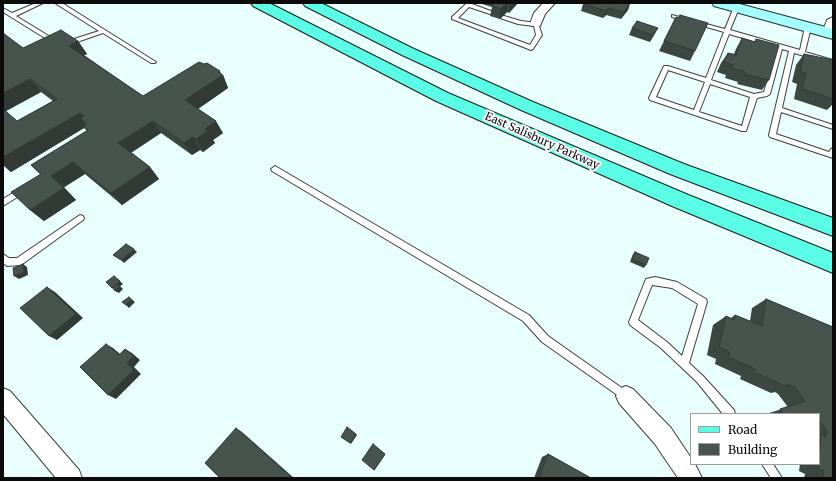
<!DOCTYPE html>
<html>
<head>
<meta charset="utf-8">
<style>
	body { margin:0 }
	#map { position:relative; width:836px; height:481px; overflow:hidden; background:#e8fffd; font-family:Merriweather,serif }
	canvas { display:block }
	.frame { position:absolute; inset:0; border:4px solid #0b0b0b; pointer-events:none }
	.legend { position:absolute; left:690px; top:413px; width:130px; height:52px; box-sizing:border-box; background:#fff; border:1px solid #9d9d9d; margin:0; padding:5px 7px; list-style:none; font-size:12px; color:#0b0b0b }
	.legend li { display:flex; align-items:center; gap:8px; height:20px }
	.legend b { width:20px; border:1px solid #9d9d9d }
</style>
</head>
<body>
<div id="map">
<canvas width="836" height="481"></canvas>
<div class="frame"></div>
<ul class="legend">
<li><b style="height:5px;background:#5afde6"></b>Road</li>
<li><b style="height:11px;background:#47534d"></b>Building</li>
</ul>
</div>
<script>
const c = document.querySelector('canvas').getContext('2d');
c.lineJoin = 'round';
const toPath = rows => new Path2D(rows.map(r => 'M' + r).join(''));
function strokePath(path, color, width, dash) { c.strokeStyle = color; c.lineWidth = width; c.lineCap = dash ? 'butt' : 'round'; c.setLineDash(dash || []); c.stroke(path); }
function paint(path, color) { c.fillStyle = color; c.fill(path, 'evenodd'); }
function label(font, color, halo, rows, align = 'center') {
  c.font = font + ' Merriweather,serif'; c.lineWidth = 4; c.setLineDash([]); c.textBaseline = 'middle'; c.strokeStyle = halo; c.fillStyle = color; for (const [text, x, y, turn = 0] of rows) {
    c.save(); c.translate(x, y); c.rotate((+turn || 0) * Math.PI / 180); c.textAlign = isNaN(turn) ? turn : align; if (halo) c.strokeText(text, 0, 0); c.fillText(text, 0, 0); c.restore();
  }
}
const service = toPath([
	[36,3,43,3,16,16,57,41,57,43,53,43,3,12,3,8,12,13,36,3],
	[55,3,62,3,156,62,155,63,151,63,103,33,77,42,65,43,65,41,74,39,99,31,55,3],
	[467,3,473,3,472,4,496,13,493,15,469,7,458,18,530,45,536,35,534,26,518,24,500,18,500,16,504,16,521,21,538,23,542,35,533,49,531,50,452,19,452,17,467,3],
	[734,7,739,8,730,30,800,50,805,27,810,26,811,27,805,52,833,60,833,64,794,53,782,108,833,125,833,129,781,112,776,134,829,152,831,149,833,148,833,158,770,137,769,135,789,51,782,49,770,94,767,96,757,98,746,131,742,131,650,100,649,98,664,66,668,66,706,78,724,32,672,17,672,15,725,29,734,7],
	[729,34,777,48,764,92,754,94,711,80,729,34],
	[668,70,705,82,694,110,656,97,668,70],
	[710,84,750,97,742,126,699,112,710,84],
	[275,166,529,315,548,336,629,393,631,396,629,399,626,401,623,399,542,342,523,321,272,171,271,169,275,166],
	[24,186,28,189,27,191,3,206,3,199,24,186],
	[80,215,83,216,84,218,83,220,21,265,7,266,3,263,3,254,9,258,17,258,80,215],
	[655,277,677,282,706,299,707,302,689,363,703,376,734,410,735,414,723,414,697,382,661,348,630,325,629,322,646,279,655,277],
	[652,285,672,288,698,304,682,356,667,342,638,320,652,285],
	[762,464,773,464,782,478,771,478,762,464]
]);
const minor = toPath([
	[543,3,555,3,545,14,540,26,532,26,530,24,534,13,543,3],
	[833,17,833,34,828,37,824,36,822,33,827,20,833,17],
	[626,386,633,389,671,428,691,458,691,464,695,464,702,478,678,478,655,444,619,403,616,396,619,389,626,386],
	[3,388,10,391,79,470,82,478,56,478,3,414,3,388]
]);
const secondary = toPath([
	[712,3,736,3,833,29,833,39,714,6,712,3]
]);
const primary = toPath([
	[251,3,269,3,448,93,686,194,833,253,833,273,672,206,436,101,253,6,251,3],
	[303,3,321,3,414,49,533,102,684,164,833,218,833,236,670,174,521,110,402,55,305,6,303,3]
]);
const wall = toPath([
	[482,3,518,3,509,13,507,12,500,19,490,16,492,7,482,4],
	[630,3,628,10,621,19,606,15,603,18,581,11,583,4],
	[676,17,695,51,690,61,659,51],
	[632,28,658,28,650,42,629,35],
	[3,33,23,48,78,41,87,54,84,55,143,96,221,74,223,75,228,88,198,109,223,133,213,140,215,143,203,152,200,150,192,155,161,133,131,152,150,167,159,179,122,205,85,174,64,187,76,200,44,221,30,210,40,174,31,165,87,131,84,128,11,172,3,165],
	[41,92,53,101,17,121,6,111],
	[742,38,754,42,756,39,769,80,762,90,737,84,738,82,725,78,726,75,717,72,721,63,728,53,734,54,736,49],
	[804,54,833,62,833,104,827,110,794,99,797,84,792,82,796,65],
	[635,252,646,265,644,268,630,262,633,254],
	[766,299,833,327,833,478,804,478,805,474,799,471,800,464,819,464,819,414,766,414,788,407,778,394,775,392,771,393,740,379,741,376,715,364,716,359,707,355,713,325,726,316,731,318,735,315,750,321,752,308],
	[548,454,591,478,534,478,542,457]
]);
const shadedWall = toPath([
	[507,3,508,3,507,12,500,19,501,9],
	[510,3,518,3,509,13],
	[630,3,628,10,621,19,624,12],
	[608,8,606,15,603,18,606,11],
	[658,28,650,42,653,35],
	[78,41,87,54,78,58,69,46],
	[220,71,222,76,223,75,228,88,192,113,185,100],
	[30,79,41,92,4,112,3,111,3,93],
	[80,113,90,125,87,124,80,118,87,127,83,126,84,128,11,172,3,165,3,157],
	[153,121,161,133,128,155,118,143],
	[216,121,223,133,213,140,215,143,203,152,196,139,205,129],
	[193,137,200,150,192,155,184,143],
	[73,162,85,174,63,188,51,176],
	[150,167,159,179,122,205,111,193],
	[64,188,76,200,44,221,30,210],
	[134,249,137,252,124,263,121,260],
	[23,264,27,267,28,275,19,279,14,276],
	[120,281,123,284,115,290,112,288],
	[120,286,123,289,119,293,115,291],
	[47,287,55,292,83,318,57,340,49,336],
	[129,297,135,302,129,308,126,305],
	[106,344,113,348,126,359,119,355],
	[125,349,132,353,140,360,134,367,141,374,116,399,108,395,127,363],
	[236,428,242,432,294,478,292,478],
	[356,434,357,435,351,444,350,443],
	[385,454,385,455,374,471,374,470]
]);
const building = toPath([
	[494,3,507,3,501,9,492,6,494,3],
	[584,3,630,3,624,12,608,8,606,11,583,4,584,3],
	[680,15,708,23,695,51,664,41,676,17,679,18,680,15],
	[637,21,658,28,653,35,632,28,637,21],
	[61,30,78,41,69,46,143,96,199,62,204,64,207,63,220,71,218,72,223,75,185,100,216,121,205,129,208,131,196,139,193,137,184,143,153,121,118,143,150,167,111,193,73,162,51,176,64,188,30,210,11,192,41,174,31,165,88,130,83,126,87,124,80,118,84,116,80,113,3,157,3,109,17,121,57,99,30,79,3,93,3,33,23,48,61,30],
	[742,38,755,42,756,39,779,45,769,80,744,74,745,72,732,68,733,65,724,62,728,53,736,55,742,38],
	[804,54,833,60,833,99,802,89,806,73,800,72,804,54],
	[126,244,134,249,121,260,113,255,126,244],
	[635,252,649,258,646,265,632,259,635,252],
	[23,264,24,272,14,276,13,268,23,264],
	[114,276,120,281,112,288,106,282,114,276],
	[117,284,120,286,115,291,113,288,117,284],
	[47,287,76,314,49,336,20,308,47,287],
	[129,297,132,300,126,305,122,302,129,297],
	[766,299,833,327,833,478,823,478,824,471,818,468,818,464,819,464,821,434,826,437,826,430,819,420,819,414,783,414,780,409,805,401,795,387,787,384,787,387,754,372,755,369,728,357,729,352,719,347,726,316,734,320,735,315,762,326,766,299],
	[106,344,119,355,125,349,134,356,127,363,134,370,108,395,80,367,106,344],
	[347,427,356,434,350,443,341,437,347,427],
	[236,428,292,478,220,478,205,463,236,428],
	[373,444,385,454,374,470,362,460,373,444],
	[548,454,591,478,539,478,548,454]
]);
const streetNames = [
	["East Salisbury Parkway",542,141,24]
];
strokePath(service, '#3e3e3e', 2);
strokePath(minor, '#3e3e3e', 2);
strokePath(secondary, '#2d2d2d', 2);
strokePath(primary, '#1c1c1c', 2);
paint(service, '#fff');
paint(minor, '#fff');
paint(secondary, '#a3fffe');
paint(primary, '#5afde6');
paint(wall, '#3d4742');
paint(shadedWall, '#323a36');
paint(building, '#47534d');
strokePath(building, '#323a36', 1);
label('11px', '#0b0b0b', '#fff', streetNames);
</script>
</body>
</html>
